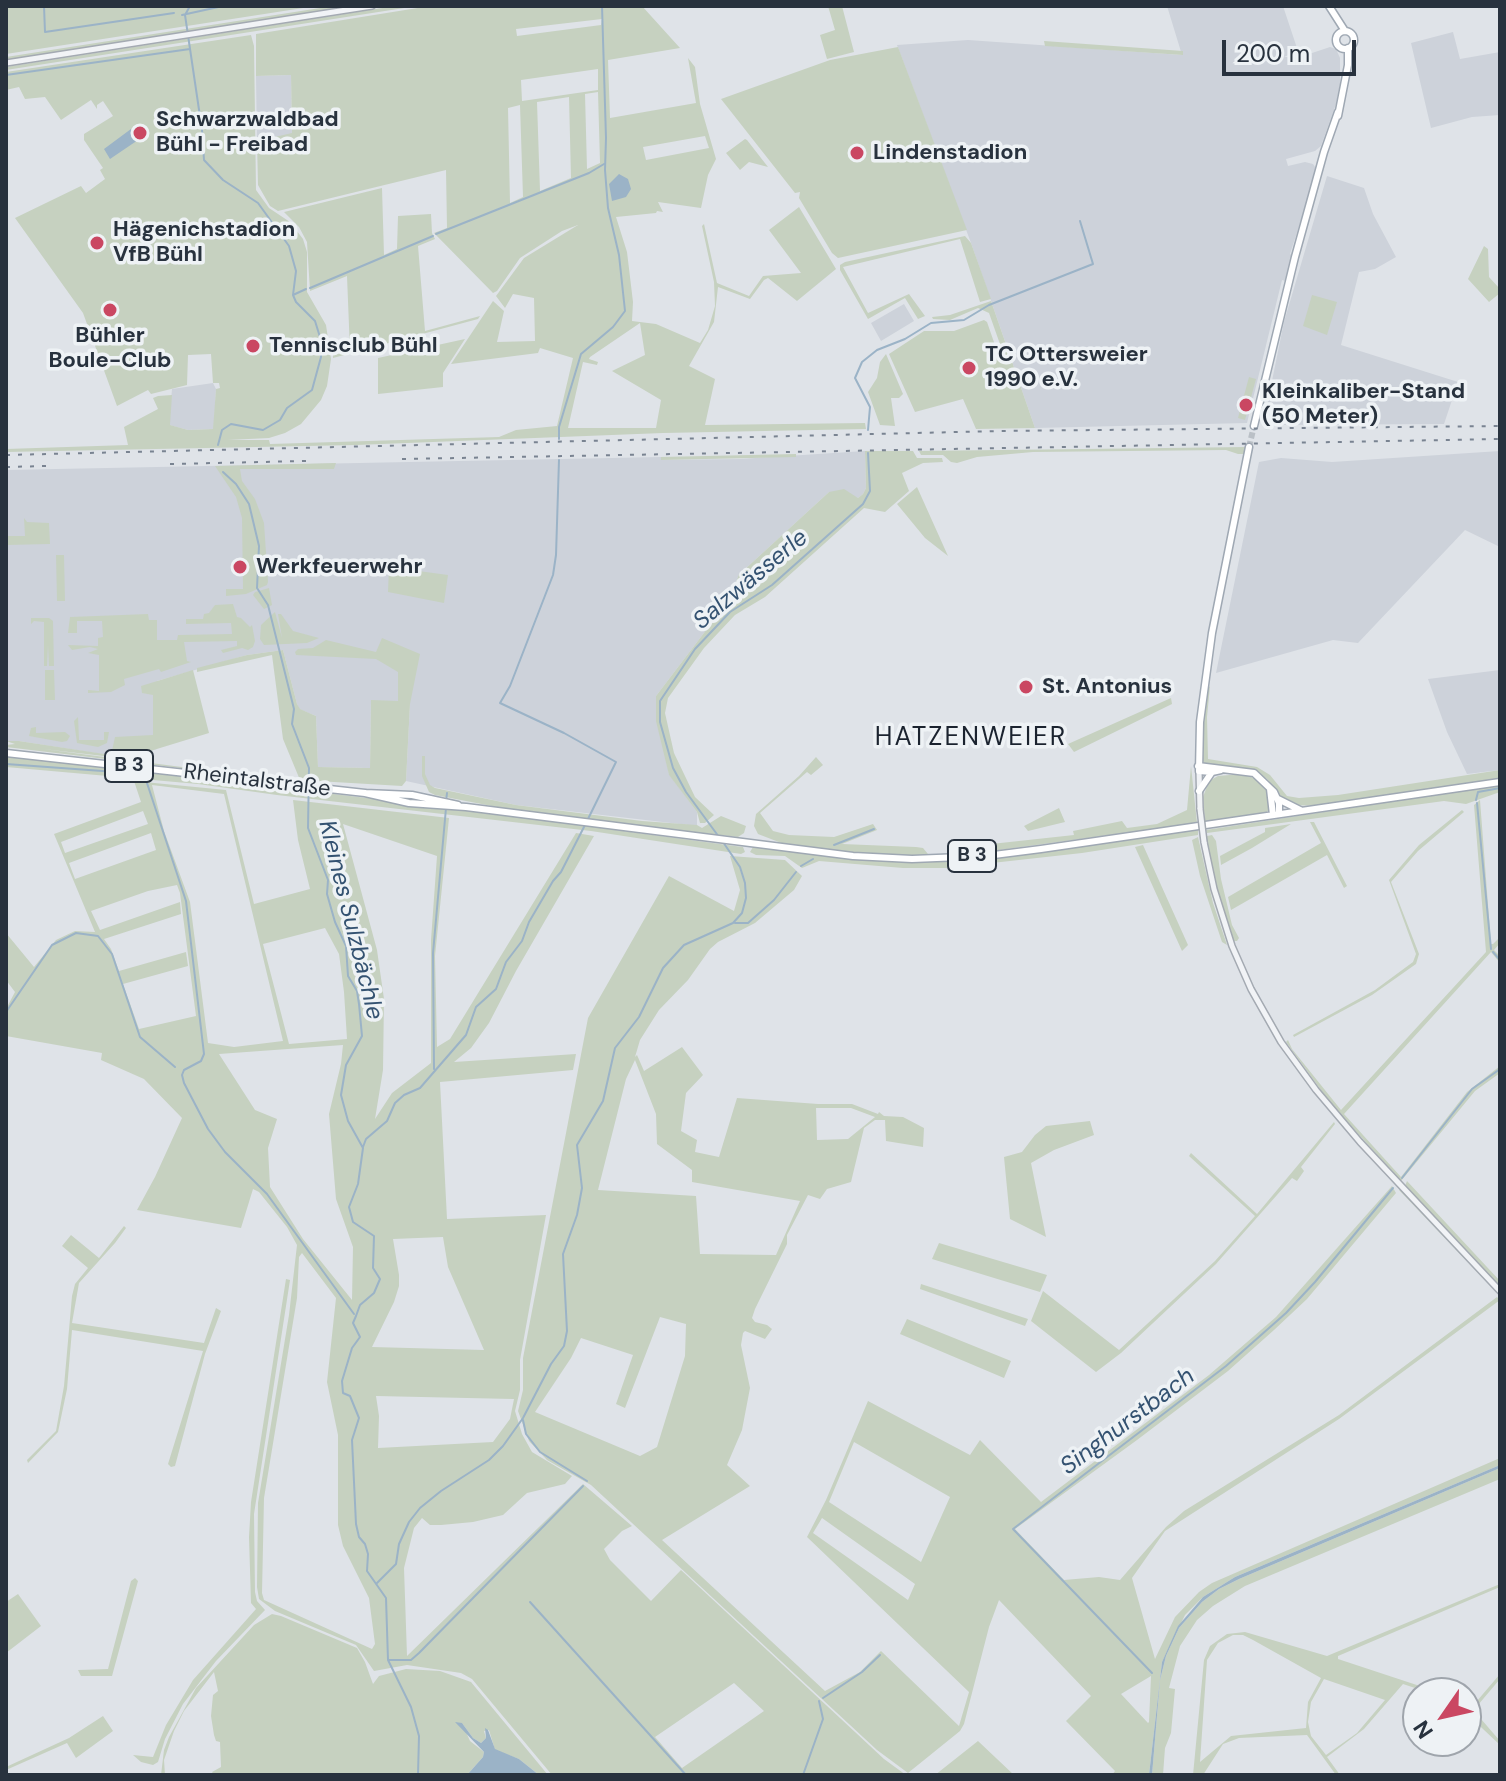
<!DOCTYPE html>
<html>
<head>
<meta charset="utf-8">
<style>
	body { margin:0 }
	#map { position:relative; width:1506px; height:1781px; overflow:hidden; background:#dfe3e8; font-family:"DM Sans",sans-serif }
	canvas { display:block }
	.frame { position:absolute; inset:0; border:8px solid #28323e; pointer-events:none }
	.north { position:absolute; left:1402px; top:1677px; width:80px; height:80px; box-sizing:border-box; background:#eef2f5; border:2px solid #9fa5ac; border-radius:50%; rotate:236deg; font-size:22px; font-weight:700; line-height:32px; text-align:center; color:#28323e }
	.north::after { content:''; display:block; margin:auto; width:28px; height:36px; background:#ca4762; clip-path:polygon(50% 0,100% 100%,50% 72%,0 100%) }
	.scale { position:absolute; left:1222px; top:40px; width:134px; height:36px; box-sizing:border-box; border:4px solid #28323e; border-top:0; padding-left:10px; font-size:24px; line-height:28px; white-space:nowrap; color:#28323e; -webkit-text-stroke:6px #eef2f5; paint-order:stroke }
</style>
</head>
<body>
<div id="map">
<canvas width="1506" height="1781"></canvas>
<div class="frame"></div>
<div class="north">N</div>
<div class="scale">200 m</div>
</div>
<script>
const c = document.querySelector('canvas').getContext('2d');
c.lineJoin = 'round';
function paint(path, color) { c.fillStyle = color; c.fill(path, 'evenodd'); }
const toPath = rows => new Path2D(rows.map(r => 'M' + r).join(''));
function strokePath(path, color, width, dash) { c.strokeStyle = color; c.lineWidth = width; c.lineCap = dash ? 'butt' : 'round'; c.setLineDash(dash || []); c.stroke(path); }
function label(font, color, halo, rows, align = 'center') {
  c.font = font + ' "DM Sans",sans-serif'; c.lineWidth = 7; c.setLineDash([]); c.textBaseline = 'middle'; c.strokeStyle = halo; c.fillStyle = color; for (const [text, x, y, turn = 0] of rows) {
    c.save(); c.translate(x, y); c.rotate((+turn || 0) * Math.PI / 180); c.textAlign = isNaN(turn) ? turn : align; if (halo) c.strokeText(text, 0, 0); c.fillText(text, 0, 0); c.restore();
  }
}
const built = toPath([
	[1167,6,1283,6,1298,51,1284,57,1300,57,1330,47,1336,49,1340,58,1340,84,1336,104,1321,146,1315,151,1286,159,1288,166,1305,162,1313,164,1317,170,1290,254,1295,257,1289,282,1282,280,1247,423,1035,428,971,243,897,45,968,40,1182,55],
	[1453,32,1460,59,1500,52,1500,115,1472,117,1431,128,1411,43],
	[291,75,292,134,257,141,256,76],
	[1327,176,1364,188,1373,214,1396,257,1375,269,1359,272,1341,345,1458,382,1444,424,1263,425,1284,322],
	[904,304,914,321,881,341,871,323],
	[213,383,216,389,214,429,188,430,169,425,172,389],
	[865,451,866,488,863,494,858,498,829,492,744,570,739,574,730,599,721,608,714,609,713,621,656,696,669,774,697,812,697,826,516,805,406,781,410,704,371,701,370,768,318,767,316,716,299,709,297,704,283,650,247,655,157,681,157,749,147,752,146,761,19,741,6,741,6,470,661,457,661,460,740,459],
	[1500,451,1500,547,1465,530,1358,643,1333,640,1216,673,1259,462,1281,458,1332,462],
	[1500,670,1500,770,1467,774,1447,732,1428,679]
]);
const green = toPath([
	[6,6,316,6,6,54],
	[333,6,357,6,6,60,6,57],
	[395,6,417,6,6,70,6,67],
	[430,6,642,6,680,48,608,60,610,118,696,103,688,58,695,67,700,104,716,159,708,175,701,208,658,202,663,212,657,211,656,213,616,217,627,252,633,302,632,321,656,324,700,343,708,330,715,306,714,282,702,226,704,224,717,283,749,296,763,276,801,273,769,230,799,207,836,269,797,301,768,278,764,280,750,299,718,287,714,322,689,366,715,379,705,425,865,423,866,429,663,433,356,445,6,452,6,449,128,445,124,427,158,409,153,398,158,396,172,395,170,425,188,430,213,429,216,389,220,388,219,383,213,383,211,354,188,355,187,385,151,394,148,390,117,406,83,313,15,218,81,186,86,193,105,179,100,170,103,168,84,140,84,134,113,116,103,101,97,105,97,109,91,100,61,120,45,97,25,99,19,87,6,90,6,72,251,35,254,46,256,190,269,208,290,222,303,239,307,252,307,292,326,325,331,359,327,386,321,400,301,424,285,433,269,438,228,440,269,440,270,444,499,437,516,430,557,426,573,358,540,348,538,353,451,364,493,301,504,311,497,342,535,341,534,298,513,294,505,308,496,296,524,258,578,225,562,231,520,258,497,291,493,293,434,233,447,228,446,170,278,211,270,206,258,185,257,141,292,133,291,75,256,76,256,34],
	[602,19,601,25,517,36,516,29],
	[598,69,598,90,522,101,521,80],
	[598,92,600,163,587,169,585,94],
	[569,97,571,178,540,191,537,102],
	[520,105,523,197,510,203,508,108],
	[705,136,709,148,646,160,643,147],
	[640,323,645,355,612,371,661,400,656,428,568,428,583,362,597,365,598,362,589,359,590,357],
	[828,6,842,6,854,52,827,59,820,35,835,30],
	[1044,41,1183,51,1183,55,1045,46],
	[898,47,967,230,838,258,832,253,799,198,800,192,795,193,721,99,830,60],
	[745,139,747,140,768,167,749,162,740,170,726,153],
	[382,188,384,255,397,249,398,216,431,214,432,233,435,239,418,246,425,331,480,316,478,319,333,358,333,355,350,351,347,276,310,291,307,242,299,227,284,212],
	[965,236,971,243,991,299,980,302,960,239,843,267,868,313,909,294,925,316,918,319,905,298,868,319,840,270,840,265,845,262],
	[1484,246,1488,249,1489,277,1500,289,1500,293,1489,302,1468,279],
	[1312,295,1337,302,1327,335,1303,326],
	[991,301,1035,428,976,429,963,399,915,412,889,354,924,331,954,331,984,320,987,322,996,348,1001,347,989,313,978,308,950,320,933,319,932,317,950,315],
	[465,339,443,373,443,387,378,394,378,358],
	[886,354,903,394,899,398,891,398,895,426,880,425,868,392,877,378,880,362],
	[1249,377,1256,379,1245,420,1238,418],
	[1247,447,1246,454,1238,454,1226,450,1033,452,977,457,957,463,951,462,943,455,921,455,919,451],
	[865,451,913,451,917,458,942,458,943,462,923,463,902,473,909,491,885,512,864,508,765,597,735,615,704,648,668,698,665,713,674,753,695,797,714,815,705,823,700,823,697,812,669,775,656,721,656,696,713,621,714,609,721,608,730,599,739,574,744,570,829,492,844,489,858,498,863,494,866,488],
	[796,454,796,457,661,460,661,457],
	[336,463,334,469,240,469,242,481,255,499,264,523,268,582,267,585,246,594,226,596,226,589,243,589,242,518,236,497,215,466],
	[917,487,948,556,925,538,897,504],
	[24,518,27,522,49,523,50,544,6,545,6,536,25,536],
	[56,555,64,555,65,601,57,601],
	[389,567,448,575,444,603,388,592],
	[269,588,272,605,264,609,253,595,255,592],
	[233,604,237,617,241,618,250,627,252,625,255,641,253,647,248,650,242,648,223,653,221,650,237,646,237,641,184,642,187,661,191,662,161,672,159,669,124,679,125,685,111,692,88,693,88,690,99,691,99,655,88,653,98,649,90,647,72,650,68,645,98,646,98,638,103,637,102,621,77,621,77,633,68,633,70,617,148,614,149,620,157,620,157,640,177,640,178,635,232,634,231,623,186,624,186,619,203,619,204,614,209,613,215,605],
	[275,612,282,638,278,614,281,614,293,631,319,638,307,643,264,645,260,639,261,625],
	[31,618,49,618,53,621,54,666,49,666,48,645,47,666,44,666,44,622,34,621,31,624],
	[382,638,420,654,410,704,406,781,402,786,300,780,283,739,272,655,197,672,197,668,247,655,283,650,297,704,300,709,316,716,318,767,370,768,371,700,398,701,398,672,376,659,296,655,295,652,298,649,313,648,326,640,376,652],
	[45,670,54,670,55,700,45,700],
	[193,670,209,733,147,752,146,761,43,749,305,783,6,747,6,745,15,744,6,741,19,741,111,755,115,737,153,735,153,695,142,693,141,686],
	[1210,686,1207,717,1208,759,1257,767,1270,775,1287,796,1299,798,1338,795,1500,770,1500,779,1319,806,1293,805,1283,799,1267,779,1253,770,1205,766,1203,761,1204,713,1206,692],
	[1171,698,1172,704,1074,752,1068,744],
	[78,717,79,740,104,740,104,732,109,732,107,743,98,747,77,743,74,721],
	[36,727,36,733,65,732,70,736,67,741,62,742,29,736,31,728],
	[422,756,425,756,425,774,430,785,435,788,516,805,642,821,697,825,702,828,721,816,746,826,744,833,738,837,528,813,435,795,429,792,422,776],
	[6,757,32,758,459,809,735,846,743,847,745,852,741,854,591,831,277,795,198,784,6,767],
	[816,757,823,765,811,775,807,772,760,813,773,831,789,835,834,837,873,824,877,830,842,844,916,847,923,848,928,854,925,856,857,853,784,844,758,834,754,826,756,814,799,776],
	[1191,766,1197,823,970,854,970,849,973,846,1074,835,1073,831,1122,821,1127,828,1157,824,1187,810],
	[1242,774,1257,779,1263,784,1269,791,1270,810,1263,814,1205,823,1203,797,1209,781,1218,776],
	[134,781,226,790,254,904,310,889,298,840,293,800,449,818,435,956,437,1047,450,1039,576,833,594,836,516,971,489,1023,471,1048,454,1062,576,1054,573,1070,440,1082,447,1219,546,1215,520,1360,520,1390,515,1411,522,1434,532,1452,572,1476,565,1484,527,1493,503,1515,473,1522,441,1525,430,1525,422,1518,414,1528,404,1568,407,1656,583,1484,632,1526,622,1531,604,1549,610,1560,651,1601,681,1570,884,1759,906,1775,552,1775,472,1679,461,1673,407,1665,374,1671,356,1645,275,1611,259,1599,257,1587,258,1503,289,1315,297,1245,287,1227,259,1192,253,1189,241,1228,137,1210,155,1177,182,1118,144,1079,101,1060,102,1053,6,1036,6,1009,15,992,6,980,6,933,34,967,56,940,75,931,95,932,54,834,141,802],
	[152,785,224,794,283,1041,234,1047,208,1043,190,902,164,831],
	[143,811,148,824,65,853,61,842],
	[343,824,437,856,431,940,431,1063,392,1093,375,1119,383,1070,384,999,377,950],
	[151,833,156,850,75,879,69,863],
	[177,885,180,893,196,1016,139,1029,123,984,188,966,186,952,119,971,111,949,104,939,181,914,180,902,100,930,91,911,148,891],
	[325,928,339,954,344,992,347,1039,289,1044,263,944],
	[343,1045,341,1064,329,1114,336,1199,353,1247,352,1300,303,1239,270,1187,268,1148,277,1119,255,1110,219,1054],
	[443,1237,448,1267,484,1350,372,1347,394,1302,399,1286,399,1275,393,1239],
	[302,1253,336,1298,327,1382,338,1435,338,1525,343,1546,369,1598,375,1644,372,1649,264,1600,262,1593,264,1498,297,1298,299,1257],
	[376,1396,513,1399,514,1399,510,1419,493,1442,378,1448,379,1416],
	[734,1683,764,1711,682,1768,655,1737],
	[1500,785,1500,792,1466,804,1444,801,1207,833,1206,830],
	[1480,800,1491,944,1493,944,1500,937,1500,943,1494,950,1500,956,1500,963,1491,952,1344,1114,1401,1177,1467,1092,1500,1066,1500,1073,1475,1091,1401,1181,1331,1104,1286,1042,1288,1040,1292,1049,1341,1110,1486,952,1474,805],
	[1059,808,1065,822,1028,831,1024,826],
	[1462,810,1464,812,1418,851,1391,882,1419,954,1416,964,1372,995,1294,1037,1293,1035,1375,990,1413,962,1416,954,1389,880,1419,845],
	[1310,822,1314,822,1347,886,1344,888,1327,855,1231,910,1228,897,1321,843],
	[1291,824,1252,848,1221,865,1220,856,1265,832,1265,828],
	[1198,830,1198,835,1082,853,947,868,903,868,819,861,802,868,785,856,756,855,750,852,753,847,869,860,931,862,967,860],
	[1212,835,1216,841,1221,879,1232,925,1239,938,1237,941,1233,941,1218,892,1207,841,1207,836],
	[1198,837,1213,903,1227,945,1222,942,1200,876,1192,840],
	[1143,845,1188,945,1182,951,1135,847],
	[730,856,785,860,802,876,794,890,755,923,718,942,710,949,688,980,659,1010,640,1040,635,1057,637,1055,644,1071,682,1047,703,1075,686,1093,681,1131,697,1140,695,1152,719,1157,737,1098,818,1104,852,1104,878,1114,879,1112,884,1116,903,1117,924,1128,923,1147,886,1141,885,1120,875,1120,864,1128,851,1182,827,1189,820,1199,808,1195,787,1235,787,1244,755,1309,752,1318,755,1322,767,1325,772,1329,765,1339,745,1331,743,1333,741,1345,750,1388,742,1430,727,1465,750,1486,662,1540,825,1691,860,1672,881,1651,959,1726,969,1692,807,1537,826,1500,868,1401,970,1455,980,1440,1041,1502,1209,1375,1276,1317,1392,1186,1396,1193,1307,1299,1274,1330,1228,1371,1137,1440,1015,1529,1064,1580,1099,1577,1120,1580,1166,1527,1184,1511,1339,1415,1497,1297,1500,1300,1339,1419,1165,1531,1132,1578,1155,1659,1175,1617,1199,1592,1212,1583,1500,1458,1500,1465,1235,1577,1203,1597,1185,1615,1162,1662,1149,1775,1112,1775,1115,1771,1066,1721,1091,1696,999,1600,989,1627,964,1724,960,1731,908,1773,877,1750,591,1485,547,1460,529,1441,518,1411,523,1390,523,1358,588,1018,669,876,734,911,740,890],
	[635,1060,656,1114,657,1144,692,1170,692,1182,800,1201,776,1255,700,1254,696,1196,598,1190,626,1079],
	[816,1108,851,1108,875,1117,848,1139,817,1140],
	[660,1317,686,1324,685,1356,657,1447,640,1456,535,1412,571,1358,581,1338,633,1355,616,1404,625,1408],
	[854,1442,950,1497,921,1562,829,1502],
	[822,1518,915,1584,908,1600,813,1533],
	[1151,1676,1149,1722,1148,1723,1121,1694],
	[1090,1121,1094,1135,1054,1150,1031,1163,1046,1237,1010,1219,1004,1157,1022,1152,1035,1135,1046,1126],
	[1334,1122,1335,1124,1301,1167,1304,1171,1297,1181,1292,1178,1216,1264,1121,1353,1096,1372,1031,1321,1043,1291,1119,1350,1215,1261,1255,1216,1189,1156,1191,1153,1257,1214],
	[1407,1181,1500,1281,1500,1287,1405,1186],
	[1401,1188,1500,1293,1500,1296,1399,1190],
	[124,1226,126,1228,115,1243,79,1283,72,1323,204,1343,216,1308,221,1311,205,1354,175,1466,171,1467,168,1464,203,1351,72,1330,67,1389,58,1432,28,1463,27,1460,56,1431,64,1386,72,1296,75,1284,88,1268,62,1246,71,1235,99,1258],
	[939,1243,1047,1275,1040,1292,932,1259],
	[286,1279,290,1280,254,1514,255,1592,257,1601,265,1610,216,1661,183,1704,165,1739,158,1762,153,1765,141,1762,133,1755,153,1757,166,1725,193,1680,256,1609,251,1603,249,1537,251,1502],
	[921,1284,1028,1319,1025,1326,920,1289],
	[907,1319,1011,1361,1004,1378,900,1334],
	[1500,1468,1500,1479,1245,1586,1213,1606,1197,1620,1180,1646,1169,1688,1175,1689,1171,1733,1165,1748,1163,1775,1152,1775,1160,1680,1166,1656,1179,1628,1202,1602,1219,1589,1239,1579],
	[135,1578,138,1581,112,1676,81,1676,78,1670,108,1669,131,1581],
	[1500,1584,1500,1587,1338,1656,1338,1659,1441,1693,1430,1693,1403,1684,1364,1729,1327,1757,1340,1775,1336,1775,1307,1735,1239,1738,1223,1744,1203,1775,1193,1775,1204,1660,1210,1646,1227,1634,1245,1632,1327,1656],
	[1233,1635,1243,1635,1253,1640,1321,1678,1308,1702,1306,1728,1231,1736,1200,1762,1207,1660,1218,1643],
	[1324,1679,1385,1700,1357,1733,1326,1755,1311,1736,1308,1722,1311,1702],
	[18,1594,41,1626,6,1653,6,1602],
	[272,1614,281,1616,357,1648,365,1662,373,1684,379,1676,406,1669,440,1671,471,1682,548,1775,539,1775,519,1759,495,1750,489,1730,484,1731,486,1738,481,1743,473,1738,462,1723,470,1741,484,1752,483,1757,467,1775,214,1775,212,1772,221,1767,220,1742,216,1741,214,1735,211,1716,213,1695,218,1691,214,1672,184,1711,174,1731,164,1760,165,1775,161,1775,164,1750,169,1737,196,1688,254,1625],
	[1500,1674,1500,1679,1478,1705,1475,1712,1500,1741,1500,1745,1466,1713,1466,1707,1471,1708],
	[103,1716,113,1731,76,1758,67,1743,6,1770,6,1767,69,1738],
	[978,1741,1014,1775,935,1775]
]);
const water = toPath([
	[131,129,138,140,110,159,104,149],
	[619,174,628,179,631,189,626,197,612,201,609,184],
	[1500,1465,1500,1468,1239,1579,1219,1589,1202,1602,1179,1628,1166,1656,1160,1680,1152,1775,1149,1775,1162,1662,1178,1626,1203,1597,1235,1577],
	[455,1722,462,1723,473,1738,481,1743,486,1738,485,1728,488,1730,495,1749,519,1759,539,1775,467,1775,483,1757,484,1752]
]);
const stream = toPath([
	[44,6,45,32,174,13],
	[190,6,185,15,202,130,204,160,223,180,258,203,289,246,296,271,293,295,296,302,315,321,320,337,321,357,312,390,287,408,280,420,263,430,231,424,222,430,218,445],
	[182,15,223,6],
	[6,75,190,49],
	[436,234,589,173,604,164],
	[310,288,433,236],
	[293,295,306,289],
	[868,430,870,407,855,378,862,362,877,350,905,339,931,323,964,320,989,305,1093,264,1080,221],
	[559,439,559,427,581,354,613,327,625,311,619,255,608,208,605,170,606,138,602,6],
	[559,460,556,555,553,575,510,686,500,703,564,733,616,762,588,819],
	[223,472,236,484,249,504,259,546,257,588,268,605,294,709,292,724,309,768,308,828,328,880,327,894,335,922,346,946,348,976,357,991,359,1004,362,1036,346,1065,341,1095,348,1121,363,1148,358,1184,349,1207,353,1222,374,1236,373,1268,380,1279,374,1293,360,1305,356,1316,353,1323,360,1337,352,1348,342,1381,343,1393,350,1396,359,1418,352,1440,356,1524,359,1537,365,1544,368,1554,367,1571,386,1598,388,1660,411,1707,419,1736,418,1775],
	[6,764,144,774,186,901,204,1054,201,1061,184,1070,182,1075,184,1083,208,1129,225,1152,267,1194,354,1314],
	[1476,800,1478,792,1500,788],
	[446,802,447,793],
	[1477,803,1491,949],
	[719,837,686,792,673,768,660,722,660,701,695,649,730,612,772,585,863,504,870,491,868,453],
	[834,845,874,829],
	[801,866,813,859],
	[735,923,748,923,774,900,796,872],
	[1493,952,1500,960],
	[6,1012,52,945,76,933,98,936,112,954,140,1037,175,1067],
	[434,1069,433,953,446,808],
	[363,1147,366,1139,387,1121,395,1103,404,1095,420,1088,466,1035,476,1007,496,989,506,962,522,941,529,922,553,881,561,872,585,825],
	[1402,1178,1472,1089,1500,1069],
	[523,1420,526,1434,540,1452,587,1481],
	[377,1583,396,1564,399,1544,409,1522,420,1508,441,1491,489,1460,503,1446,523,1418,551,1364,564,1346,567,1331,563,1254,577,1215,582,1188,577,1145,603,1101,615,1048,639,1017,663,968,684,945,733,923,742,913,746,898,745,883,740,867,723,842],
	[530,1602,686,1775],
	[389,1660,411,1660,419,1653,583,1486],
	[1152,1673,1013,1529,1226,1366,1286,1313,1315,1282,1393,1188],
	[823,1698,862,1672,880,1655],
	[803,1775,823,1719,819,1701]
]);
const majorTunnel = toPath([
	[1249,447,1254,426]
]);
const minor = toPath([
	[6,63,372,6],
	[1199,771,1200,809],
	[1204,842,1214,889,1232,946,1251,989,1281,1042,1316,1090,1360,1142,1500,1291]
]);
const major = toPath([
	[1329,6,1345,31],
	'1336 40a9 9 0 1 1 18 0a9 9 0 1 1-18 0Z',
	[1338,116,1348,65,1348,48],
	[1254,426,1295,257,1324,152,1338,112],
	[6,753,365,793,412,795,458,805],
	[1198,766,1254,773,1274,792,1279,803,1279,814],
	[1221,770,1212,772,1199,771,1200,722,1212,633,1249,447],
	[1270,789,1273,815],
	[1199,791,1212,772],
	[365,793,409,803,466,807,853,856,912,859,986,856,1041,849,1500,782],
	[1278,799,1300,810]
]);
const rail = toPath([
	[6,455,999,431,1500,426],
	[402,459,1500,439],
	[170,464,306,461],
	[6,467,46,466]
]);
const minorBridge = toPath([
	[1200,809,1204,842]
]);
const markers = [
	[140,133,8,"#ca4762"],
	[857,153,8,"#ca4762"],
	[97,243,8,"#ca4762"],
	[110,310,8,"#ca4762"],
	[253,346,8,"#ca4762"],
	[969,368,8,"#ca4762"],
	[1246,405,8,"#ca4762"],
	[240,567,8,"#ca4762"],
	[1026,687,8,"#ca4762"]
];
const shields = [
	[129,766,48],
	[972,856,48]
];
const shieldNames = [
	["B 3",129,766],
	["B 3",972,856]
];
const poiNames = [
	["Schwarzwaldbad",156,120],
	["Bühl - Freibad",156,145],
	["Lindenstadion",873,153],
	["Hägenichstadion",113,230],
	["VfB Bühl",113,255],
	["Bühler",110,336,"center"],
	["Boule-Club",110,361,"center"],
	["Tennisclub Bühl",269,346],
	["TC Ottersweier",985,355],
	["1990 e.V.",985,380],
	["Kleinkaliber-Stand",1262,392],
	["(50 Meter)",1262,417],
	["Werkfeuerwehr",256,567],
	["St. Antonius",1042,687]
];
const streetNames = [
	["Rheintalstraße",257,781,7]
];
const waterNames = [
	["Salzwässerle",751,580,-40],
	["Kleines Sulzbächle",350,920,76],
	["Singhurstbach",1128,1422,-37]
];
const quarterNames = [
	["HATZENWEIER",971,738]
];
paint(built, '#cdd2da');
paint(green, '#c6d1c0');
paint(water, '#9bb3c7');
strokePath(stream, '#9bb3c7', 2);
strokePath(majorTunnel, '#bac0c6', 6, [6, 3]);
strokePath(minor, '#a4aab2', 8);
strokePath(major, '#9fa8b3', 9);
strokePath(minor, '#f1f3f6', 5);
strokePath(major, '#fff', 6);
strokePath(rail, '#798391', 2, [4, 8]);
strokePath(minorBridge, '#a4aab2', 8, []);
strokePath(minorBridge, '#f1f3f6', 5);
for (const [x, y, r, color] of markers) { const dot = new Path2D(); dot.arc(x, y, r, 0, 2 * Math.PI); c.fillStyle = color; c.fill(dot); strokePath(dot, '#eef2f5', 3); }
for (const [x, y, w] of shields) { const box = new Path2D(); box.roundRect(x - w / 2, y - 16, w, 32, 6); c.fillStyle = '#eef2f5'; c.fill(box); strokePath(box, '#28323e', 2); }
label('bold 20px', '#28323e', null, shieldNames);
label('bold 22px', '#28323e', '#eef2f5', poiNames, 'left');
label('22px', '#28323e', '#eef2f5', streetNames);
label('italic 24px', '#345271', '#eef2f5', waterNames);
c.letterSpacing = '2px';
label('26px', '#1b232f', '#eef2f5', quarterNames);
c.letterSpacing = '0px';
</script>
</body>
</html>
